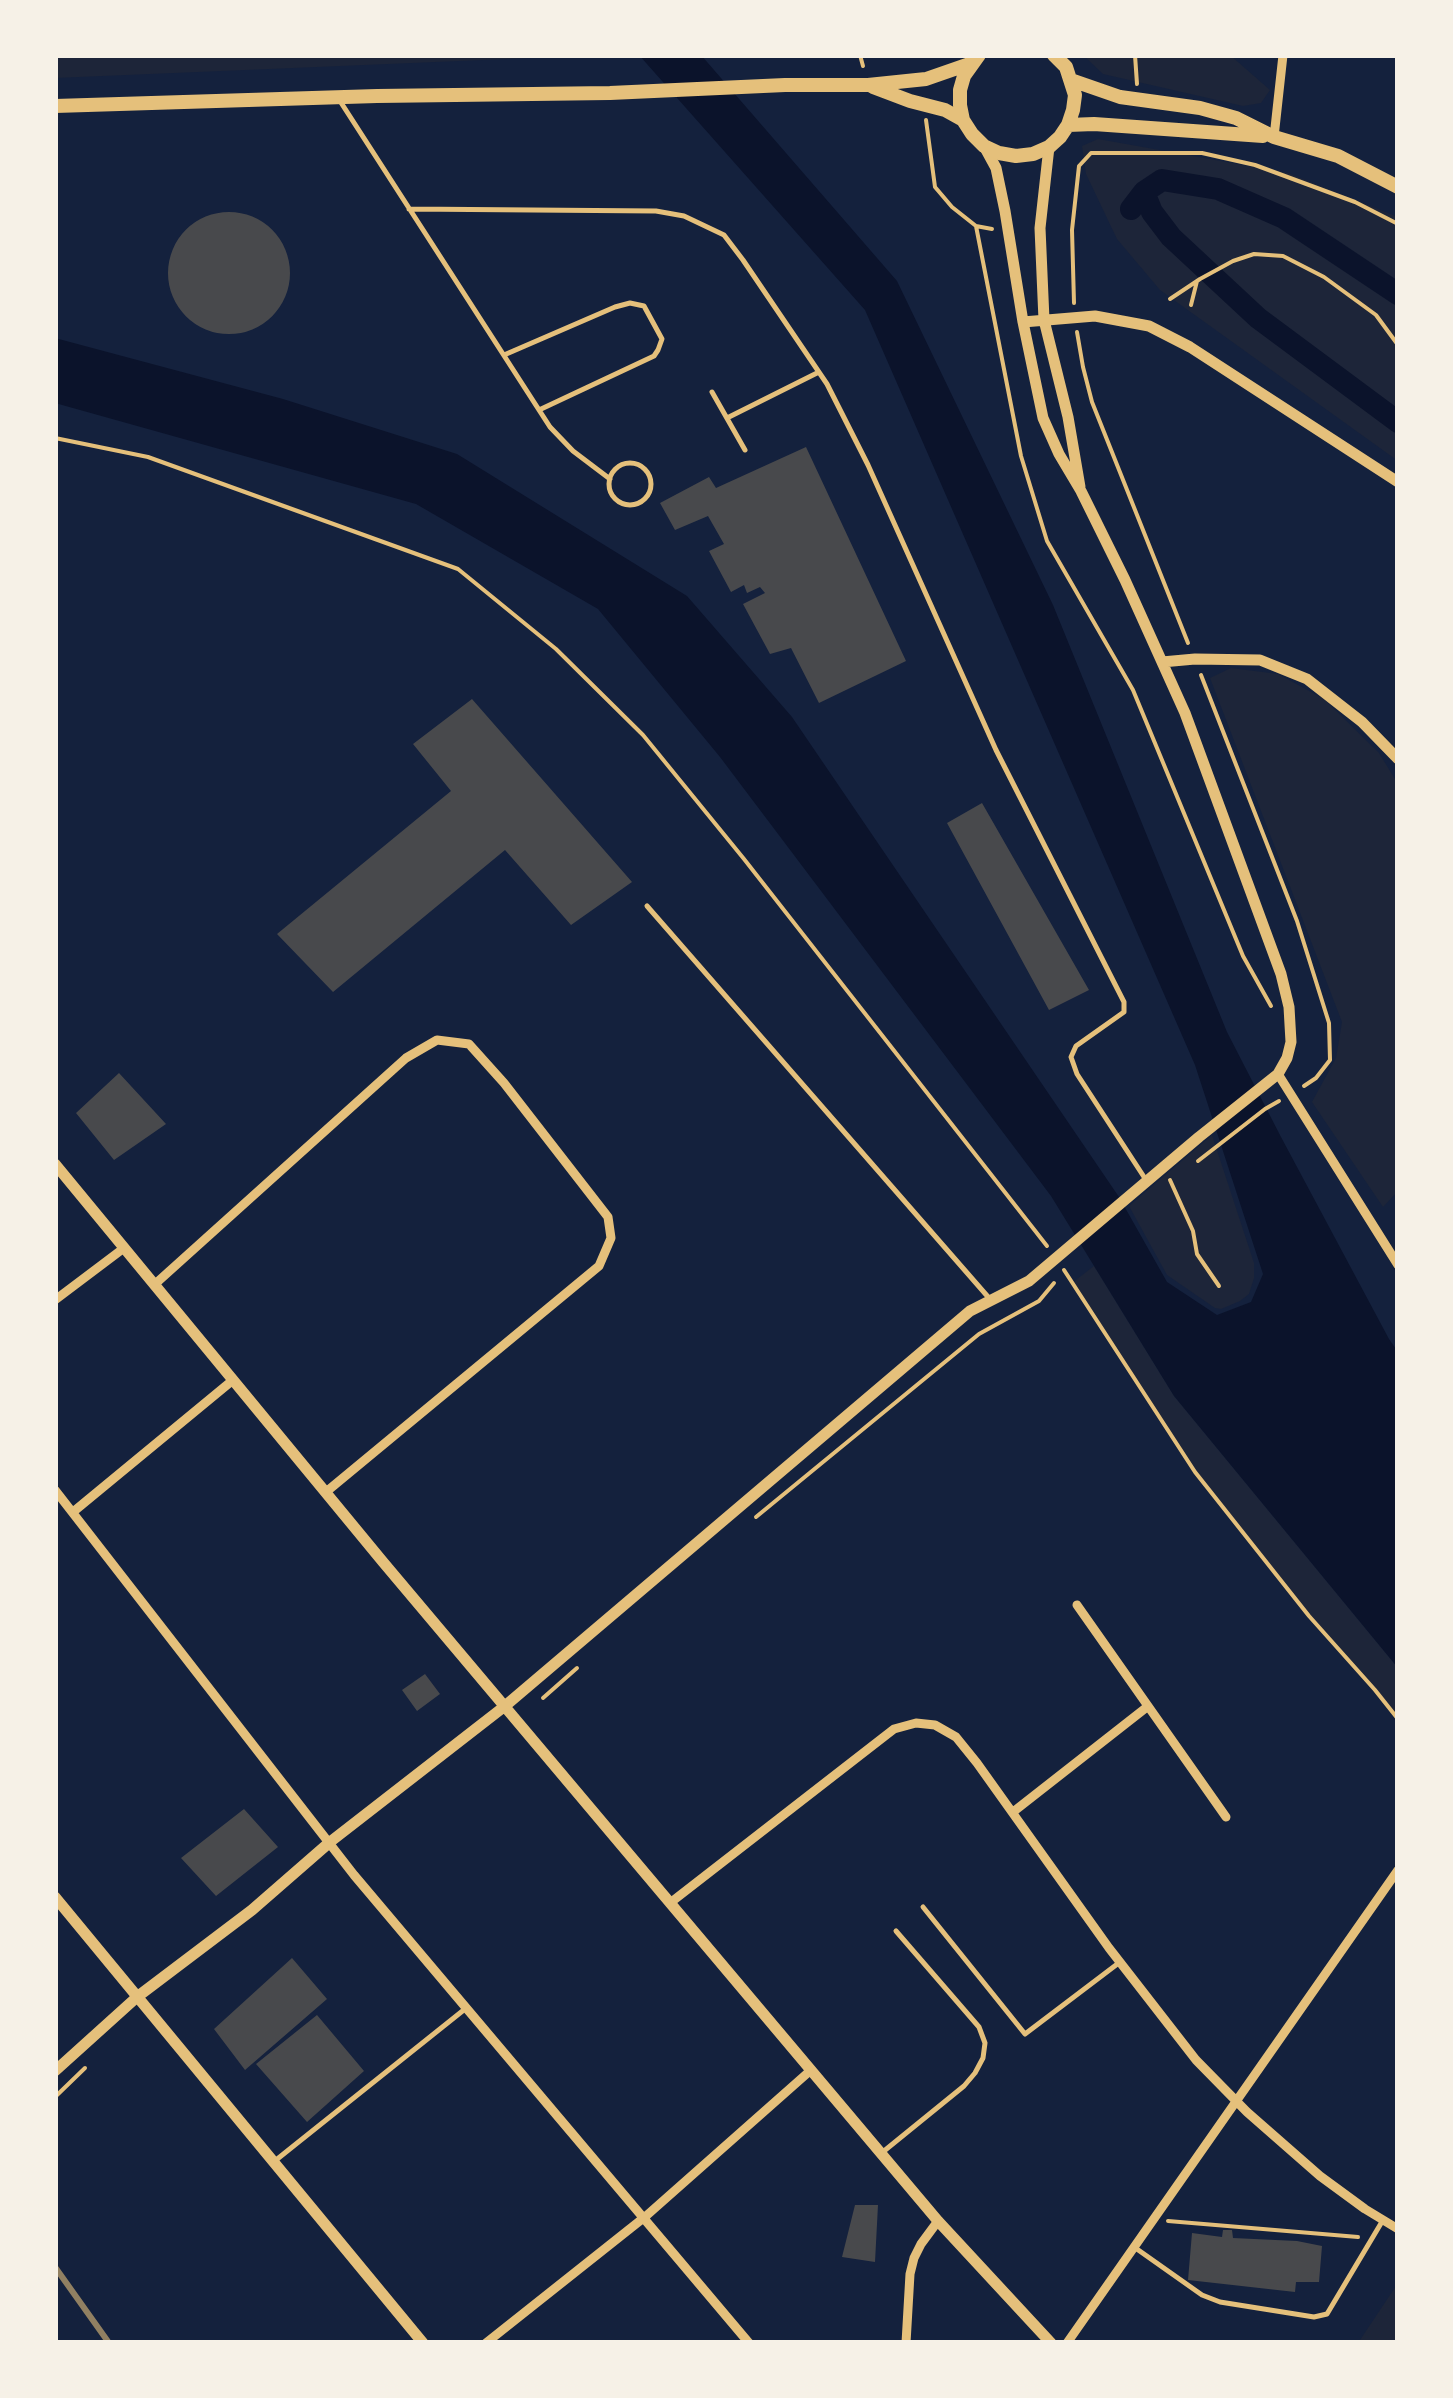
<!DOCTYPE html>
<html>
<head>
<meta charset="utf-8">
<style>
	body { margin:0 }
	#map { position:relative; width:1453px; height:2398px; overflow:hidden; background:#14213d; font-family:"Fira Sans Condensed",sans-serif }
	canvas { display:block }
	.frame { position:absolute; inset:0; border:58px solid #f6f1e7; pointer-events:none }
</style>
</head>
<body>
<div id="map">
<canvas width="1453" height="2398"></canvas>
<div class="frame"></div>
</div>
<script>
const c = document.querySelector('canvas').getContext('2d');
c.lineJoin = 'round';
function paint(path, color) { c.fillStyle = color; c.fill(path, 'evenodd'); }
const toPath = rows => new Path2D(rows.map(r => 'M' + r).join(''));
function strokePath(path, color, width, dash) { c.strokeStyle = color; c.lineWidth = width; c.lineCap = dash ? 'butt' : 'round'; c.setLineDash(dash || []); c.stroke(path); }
const green = toPath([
	[55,55,602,55,55,78],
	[1083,55,1230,55,1270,90,1261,103,1243,106,1103,74],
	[1098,139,1288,173,1398,217,1398,461,1160,290,1117,239,1086,174,1082,146],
	[1231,668,1278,674,1324,699,1379,753,1398,784,1398,1191,1383,1207,1312,1102,1336,1058,1342,1022,1210,678],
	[1212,1135,1254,1263,1254,1278,1249,1294,1240,1301,1221,1309,1215,1308,1167,1275,1129,1206],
	[1094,1266,1174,1396,1398,1668,1398,1719,1309,1616,1195,1472,1072,1283],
	[1398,2283,1398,2343,1358,2343]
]);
const water = toPath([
	[639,55,701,55,897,281,1053,605,1227,1032,1281,1137,1389,1339,1398,1352,1398,1668,1174,1396,1051,1196,720,757,598,609,416,504,55,403,55,338,283,399,457,454,687,596,792,717,1119,1197,1167,1282,1217,1315,1251,1302,1263,1274,1195,1065,865,310]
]);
const canal = toPath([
	[1144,192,1152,212,1171,237,1258,318,1398,422],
	[1131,209,1144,192,1162,180,1218,189,1284,218,1398,294]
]);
const building = toPath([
	'168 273a61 61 0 1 1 122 0a61 61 0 1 1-122 0Z',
	[806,447,906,661,819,703,791,648,770,654,743,604,765,593,760,587,747,593,744,585,731,592,709,551,724,544,708,516,675,530,660,503,709,477,716,488],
	[472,699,632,882,571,925,505,850,333,992,277,934,451,791,413,744],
	[982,803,1089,990,1049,1010,947,823],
	[119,1073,166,1124,114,1160,76,1113],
	[425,1674,440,1694,417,1711,402,1690],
	[244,1809,278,1847,216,1896,181,1858],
	[292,1958,327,1999,245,2070,214,2029],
	[317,2015,364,2071,307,2122,256,2064],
	[855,2205,878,2205,875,2262,842,2257],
	[1223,2230,1232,2230,1233,2238,1297,2241,1322,2246,1319,2282,1296,2282,1295,2292,1188,2280,1192,2233,1222,2237]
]);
const path = toPath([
	[860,55,863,66],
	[1135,55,1137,84],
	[926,120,935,187,952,207,976,226,992,229],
	[976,226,1021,456,1047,541,1133,690,1243,956,1271,1006],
	[1170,299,1200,279,1233,261,1254,254,1283,256,1324,277,1376,315,1398,345],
	[1074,303,1072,230,1079,166,1091,153,1202,153,1255,165,1355,202,1398,224],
	[1191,305,1197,281],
	[1077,332,1083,367,1092,402,1188,643],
	[55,438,148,457,458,569,556,649,643,735,744,859,1047,1246],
	[1201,675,1297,921,1329,1023,1330,1060,1316,1078,1304,1086],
	[1198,1161,1265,1109,1279,1101],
	[1170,1180,1193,1231,1197,1254,1219,1286],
	[1064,1270,1195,1472,1309,1616,1375,1690,1398,1719],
	[756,1517,979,1334,1039,1301,1054,1283],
	[543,1698,577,1668],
	[55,2097,85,2068],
	[1168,2221,1358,2237]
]);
const service = toPath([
	[340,101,550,427,573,451,610,479],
	[409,209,656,211,684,216,724,235,743,260,827,384,868,465,996,750,1124,1002,1124,1012,1076,1046,1071,1057,1077,1074,1146,1180],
	[504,355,615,307,630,303,644,306,662,339,658,350,654,356,539,410],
	[712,392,745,450],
	[727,418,819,372],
	'609 484a21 21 0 1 1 42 0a21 21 0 1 1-42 0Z',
	[647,906,989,1298],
	[923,1907,1025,2034,1120,1962],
	[884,2151,964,2086,975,2073,983,2058,985,2043,979,2027,896,1931],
	[276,2160,465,2009],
	[1134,2247,1202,2295,1220,2302,1314,2317,1327,2314,1383,2220]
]);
const minor = toPath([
	[1274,137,1283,55],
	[1278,1074,1398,1265],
	[154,1285,406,1058,437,1040,469,1044,504,1083,608,1217,611,1238,599,1266,326,1492],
	[55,1300,124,1248],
	[55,1490,354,1875,749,2343],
	[73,1512,233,1380],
	[1077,1605,1226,1817],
	[1013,1812,1147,1707],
	[670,1903,894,1729,916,1723,935,1725,956,1737,977,1763,1109,1948,1196,2060,1247,2112,1320,2176,1365,2209,1398,2229],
	[486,2343,646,2216,811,2070],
	[906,2343,910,2274,914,2258,921,2244,938,2221],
	[1067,2343,1398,1870]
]);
const tertiary = toPath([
	[1049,147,1040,228,1044,320,1068,417,1080,487],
	[1023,322,1095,316,1149,326,1190,347,1398,482],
	[1162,662,1195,659,1260,660,1307,679,1362,722,1398,759],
	[55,1164,383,1562,938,2221,1051,2343],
	[55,1897,423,2343],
	[55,2071,137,1997,252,1910,330,1842,505,1706,970,1311,1029,1281,1199,1137,1278,1074,1287,1058,1291,1042,1289,1007,1281,974,1185,713,1125,580,1081,491,1059,454,1043,418,1023,322,1005,211,996,168,984,146]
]);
const secondary = toPath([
	[979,55,964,76,960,90,960,105,963,120,972,134,984,146,999,153,1016,156,1033,154,1049,147,1060,137,1068,125,1073,110,1075,95,1066,67,1054,55],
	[1071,80,1120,97,1200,108,1236,118,1274,137,1338,156,1398,187],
	[873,87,910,101,945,110,963,120],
	[55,106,377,96,610,93,785,85,868,85,926,79,972,63],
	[1068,125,1094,124,1263,136]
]);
const rail = toPath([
	[55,2267,109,2343]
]);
paint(green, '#1d2539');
paint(water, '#0b132b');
strokePath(canal, '#0b132b', 22);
paint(building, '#48494c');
strokePath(path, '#e5c07b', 4);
strokePath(service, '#e5c07b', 5);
strokePath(minor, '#e5c07b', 9);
strokePath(tertiary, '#e5c07b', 11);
strokePath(secondary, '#e5c07b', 14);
strokePath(rail, '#918062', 6);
</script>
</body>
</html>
